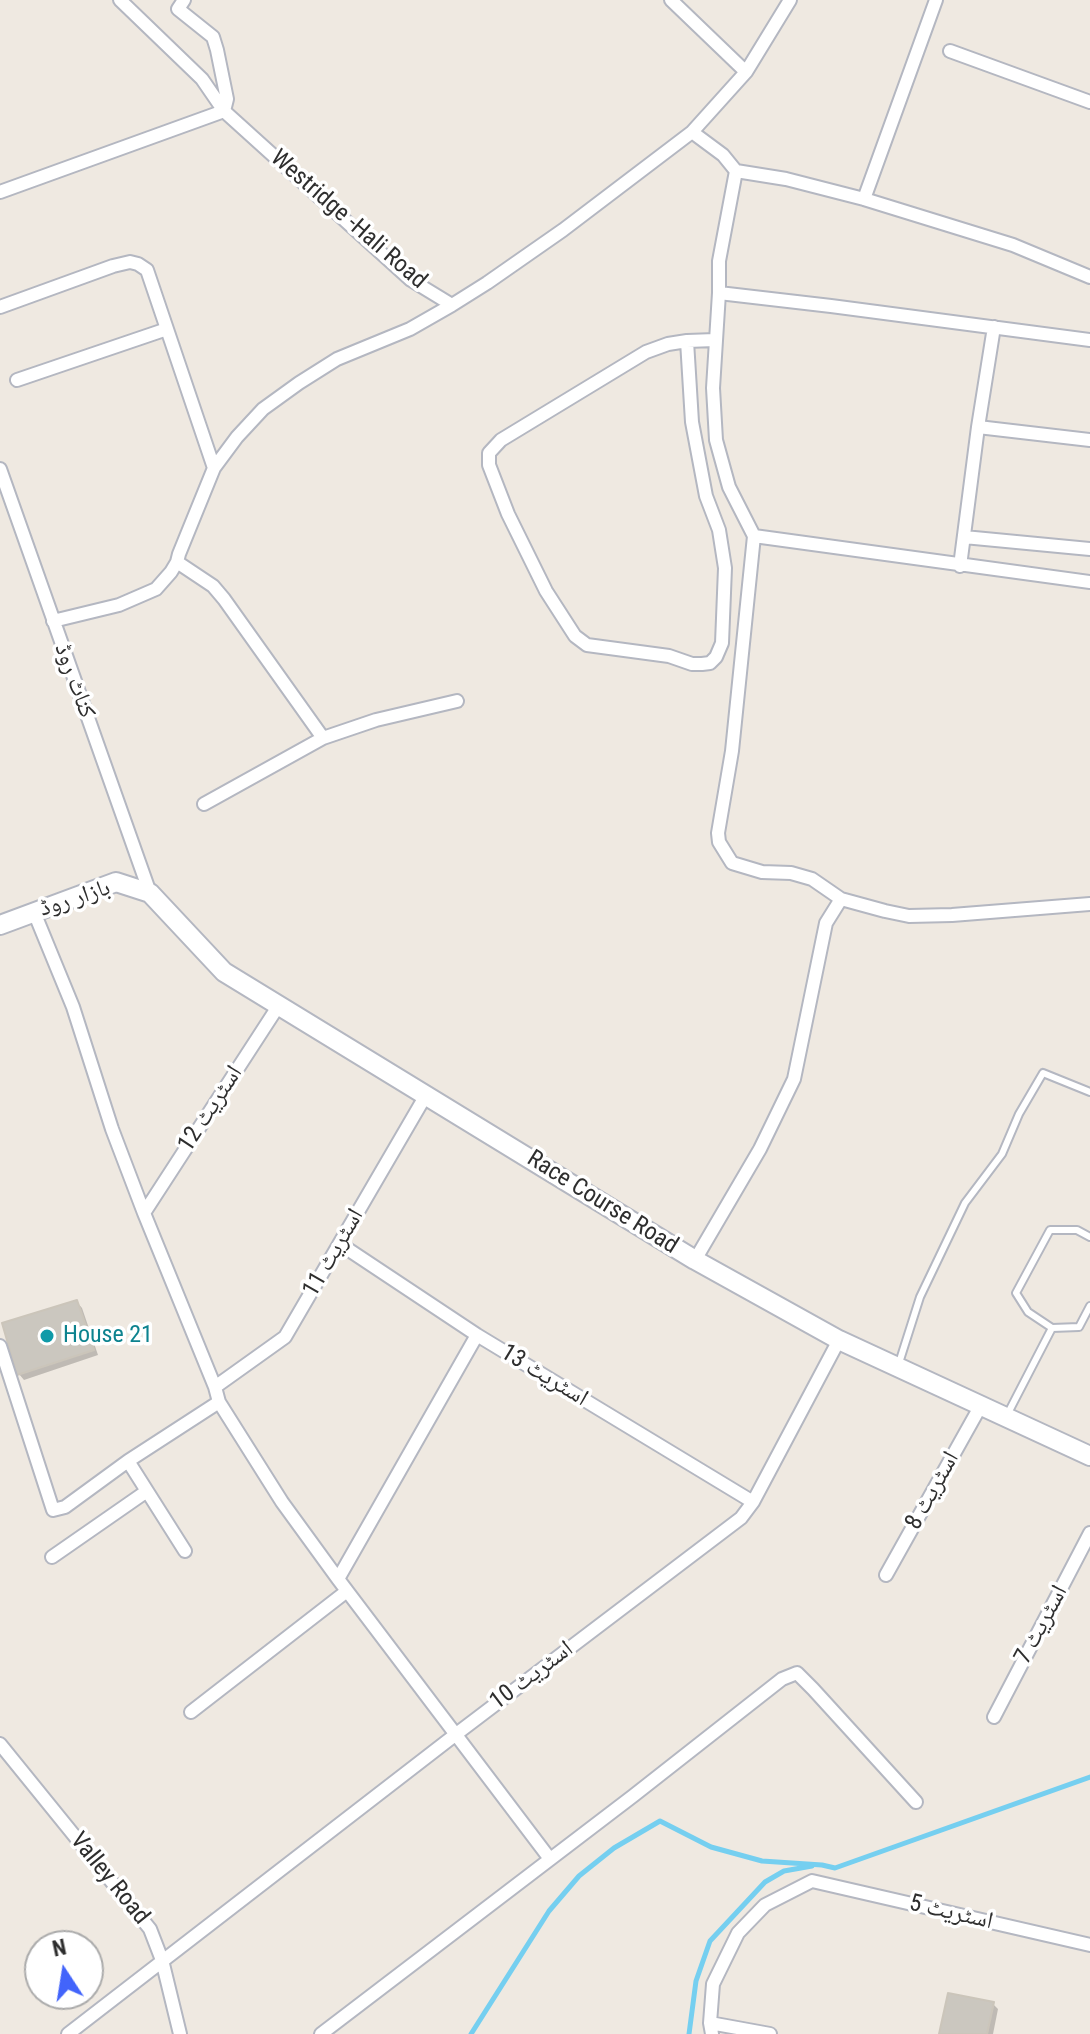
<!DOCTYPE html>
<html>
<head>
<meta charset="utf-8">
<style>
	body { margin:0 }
	#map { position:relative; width:1090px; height:2034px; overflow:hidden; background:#efe9e1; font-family:"Roboto Condensed",sans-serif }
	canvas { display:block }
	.north { position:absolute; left:24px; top:1930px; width:80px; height:80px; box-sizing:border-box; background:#fff; border:2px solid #ababab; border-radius:50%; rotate:348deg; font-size:22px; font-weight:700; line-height:32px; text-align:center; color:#2e2e2e }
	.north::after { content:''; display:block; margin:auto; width:28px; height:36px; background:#4264fb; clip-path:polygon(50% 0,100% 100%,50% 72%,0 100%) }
</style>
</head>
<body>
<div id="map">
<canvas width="1090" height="2034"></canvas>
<div class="north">N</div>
</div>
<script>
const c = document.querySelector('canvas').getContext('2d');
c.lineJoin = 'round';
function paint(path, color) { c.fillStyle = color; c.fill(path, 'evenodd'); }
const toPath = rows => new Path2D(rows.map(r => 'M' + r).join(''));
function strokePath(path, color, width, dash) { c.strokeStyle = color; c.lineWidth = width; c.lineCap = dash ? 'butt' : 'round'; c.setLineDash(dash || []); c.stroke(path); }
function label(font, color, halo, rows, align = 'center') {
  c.font = font + ' "Roboto Condensed","Noto Naskh Arabic",sans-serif'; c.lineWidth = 7; c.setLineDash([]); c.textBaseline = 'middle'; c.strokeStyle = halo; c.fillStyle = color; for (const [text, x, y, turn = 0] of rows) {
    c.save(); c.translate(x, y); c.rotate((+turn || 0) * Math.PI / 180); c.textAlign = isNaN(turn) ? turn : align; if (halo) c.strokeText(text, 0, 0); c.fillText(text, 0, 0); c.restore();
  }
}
const shadow = toPath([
	[77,1302,82,1308,98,1355,24,1380,19,1374,5,1325],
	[993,2004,998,2009,993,2034,941,2034]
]);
const stream = toPath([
	[471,2034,549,1911,579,1876,614,1848,660,1821,711,1847,762,1861,822,1865,835,1868,1090,1777],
	[689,2034,696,1981,710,1941,765,1882,784,1871,812,1866]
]);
const building = toPath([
	[77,1300,94,1350,17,1375,2,1323,77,1300],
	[948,1993,994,2002,987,2034,939,2034,948,1993]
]);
const lane = toPath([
	[1090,1237,1077,1230,1050,1230,1016,1293,1028,1312,1052,1328,1079,1327,1090,1306],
	[899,1363,920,1297,965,1203,1002,1154,1019,1114,1043,1073,1090,1092],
	[1007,1415,1052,1328]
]);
const street = toPath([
	[120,0,202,79,224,111],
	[184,0,178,9,213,37,217,50,227,99,224,111],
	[671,0,746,72],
	[950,51,1090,102],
	[692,132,723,155,736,171,786,179,864,199,1013,245,1090,277],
	[0,192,224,111,411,280,452,305,487,283,563,230,692,132,746,72,790,0],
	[864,199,936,0],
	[719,293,831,306,1090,340],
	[0,307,113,266,130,262,138,264,147,270,214,468],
	[687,341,692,422,706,496,719,530,725,568,722,643,716,657,710,663,702,664,692,664,669,656,587,645,575,636,546,591,508,514,489,465,489,453,501,440,646,352,668,344,687,341,715,340],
	[17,380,167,329],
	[978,427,1090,440],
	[0,469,150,893],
	[754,536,1090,582],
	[964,537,1090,549],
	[177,562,213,586,224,599,323,738],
	[960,566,978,427,994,327],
	[53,621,119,605,156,589,171,572,177,562,179,554,214,468,237,437,263,409,299,383,337,359,410,329,452,305],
	[204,804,323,738,376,720,457,701],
	[841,899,885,911,909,916,952,915,1090,904],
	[34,912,73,1007,112,1129,144,1213,215,1387,219,1402,282,1502,338,1579,550,1859],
	[144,1213,279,1005],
	[340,1244,477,1335,753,1502],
	[695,1260,760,1149,794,1079,826,923,841,899,812,879,791,873,762,872,732,863,719,842,718,833,732,751,754,536,729,487,716,440,713,388,719,293,719,261,736,171],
	[0,1346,53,1510,65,1507,128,1461,219,1402],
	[215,1387,285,1337,426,1095],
	[128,1461,185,1551],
	[52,1557,147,1491],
	[886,1575,980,1407],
	[338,1579,477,1335],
	[191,1712,347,1591],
	[994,1717,1090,1533],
	[0,1744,150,1929,162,1960,180,2034],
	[710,2023,770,2034],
	[68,2034,455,1735,741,1518,753,1502,839,1340],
	[321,2034,633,1796,782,1679,797,1673,813,1689,916,1802],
	[712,2034,710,2023,713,1984,738,1933,765,1905,812,1881,1090,1945]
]);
const secondary = toPath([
	[0,925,116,882,150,893,224,972,695,1260,839,1340,1090,1456]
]);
const markers = [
	[47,1336,8,"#0f9aa8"]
];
const streetNames = [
	["Westridge -Hali Road",348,220,41],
	["کناٹ روڈ",74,681,70],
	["بازار روڈ",75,899,-18],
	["اسٹریٹ 12",211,1109,-57],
	["Race Course Road",602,1203,32],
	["اسٹریٹ 11",334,1253,-60],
	["اسٹریٹ 13",544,1376,31],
	["اسٹریٹ 8",933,1491,-61],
	["اسٹریٹ 7",1042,1625,-62],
	["اسٹریٹ 10",532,1676,-37],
	["Valley Road",109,1879,51],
	["اسٹریٹ 5",951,1913,13]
];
const cultureNames = [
	["House 21",63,1336]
];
paint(shadow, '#0003');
strokePath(stream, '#75cff0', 5);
paint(building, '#cbc7bf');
strokePath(building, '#cbc5ba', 2);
strokePath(lane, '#b4b7c1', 10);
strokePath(street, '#b4b7c1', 16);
strokePath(secondary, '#b4b7c1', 22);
strokePath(lane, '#fff', 6);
strokePath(street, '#fff', 12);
strokePath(secondary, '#fff', 18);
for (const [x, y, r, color] of markers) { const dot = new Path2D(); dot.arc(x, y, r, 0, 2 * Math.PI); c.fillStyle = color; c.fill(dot); strokePath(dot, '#fff', 3); }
label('24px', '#2e2e2e', '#fff', streetNames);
label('24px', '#0d838f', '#fff', cultureNames, 'left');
</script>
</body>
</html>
